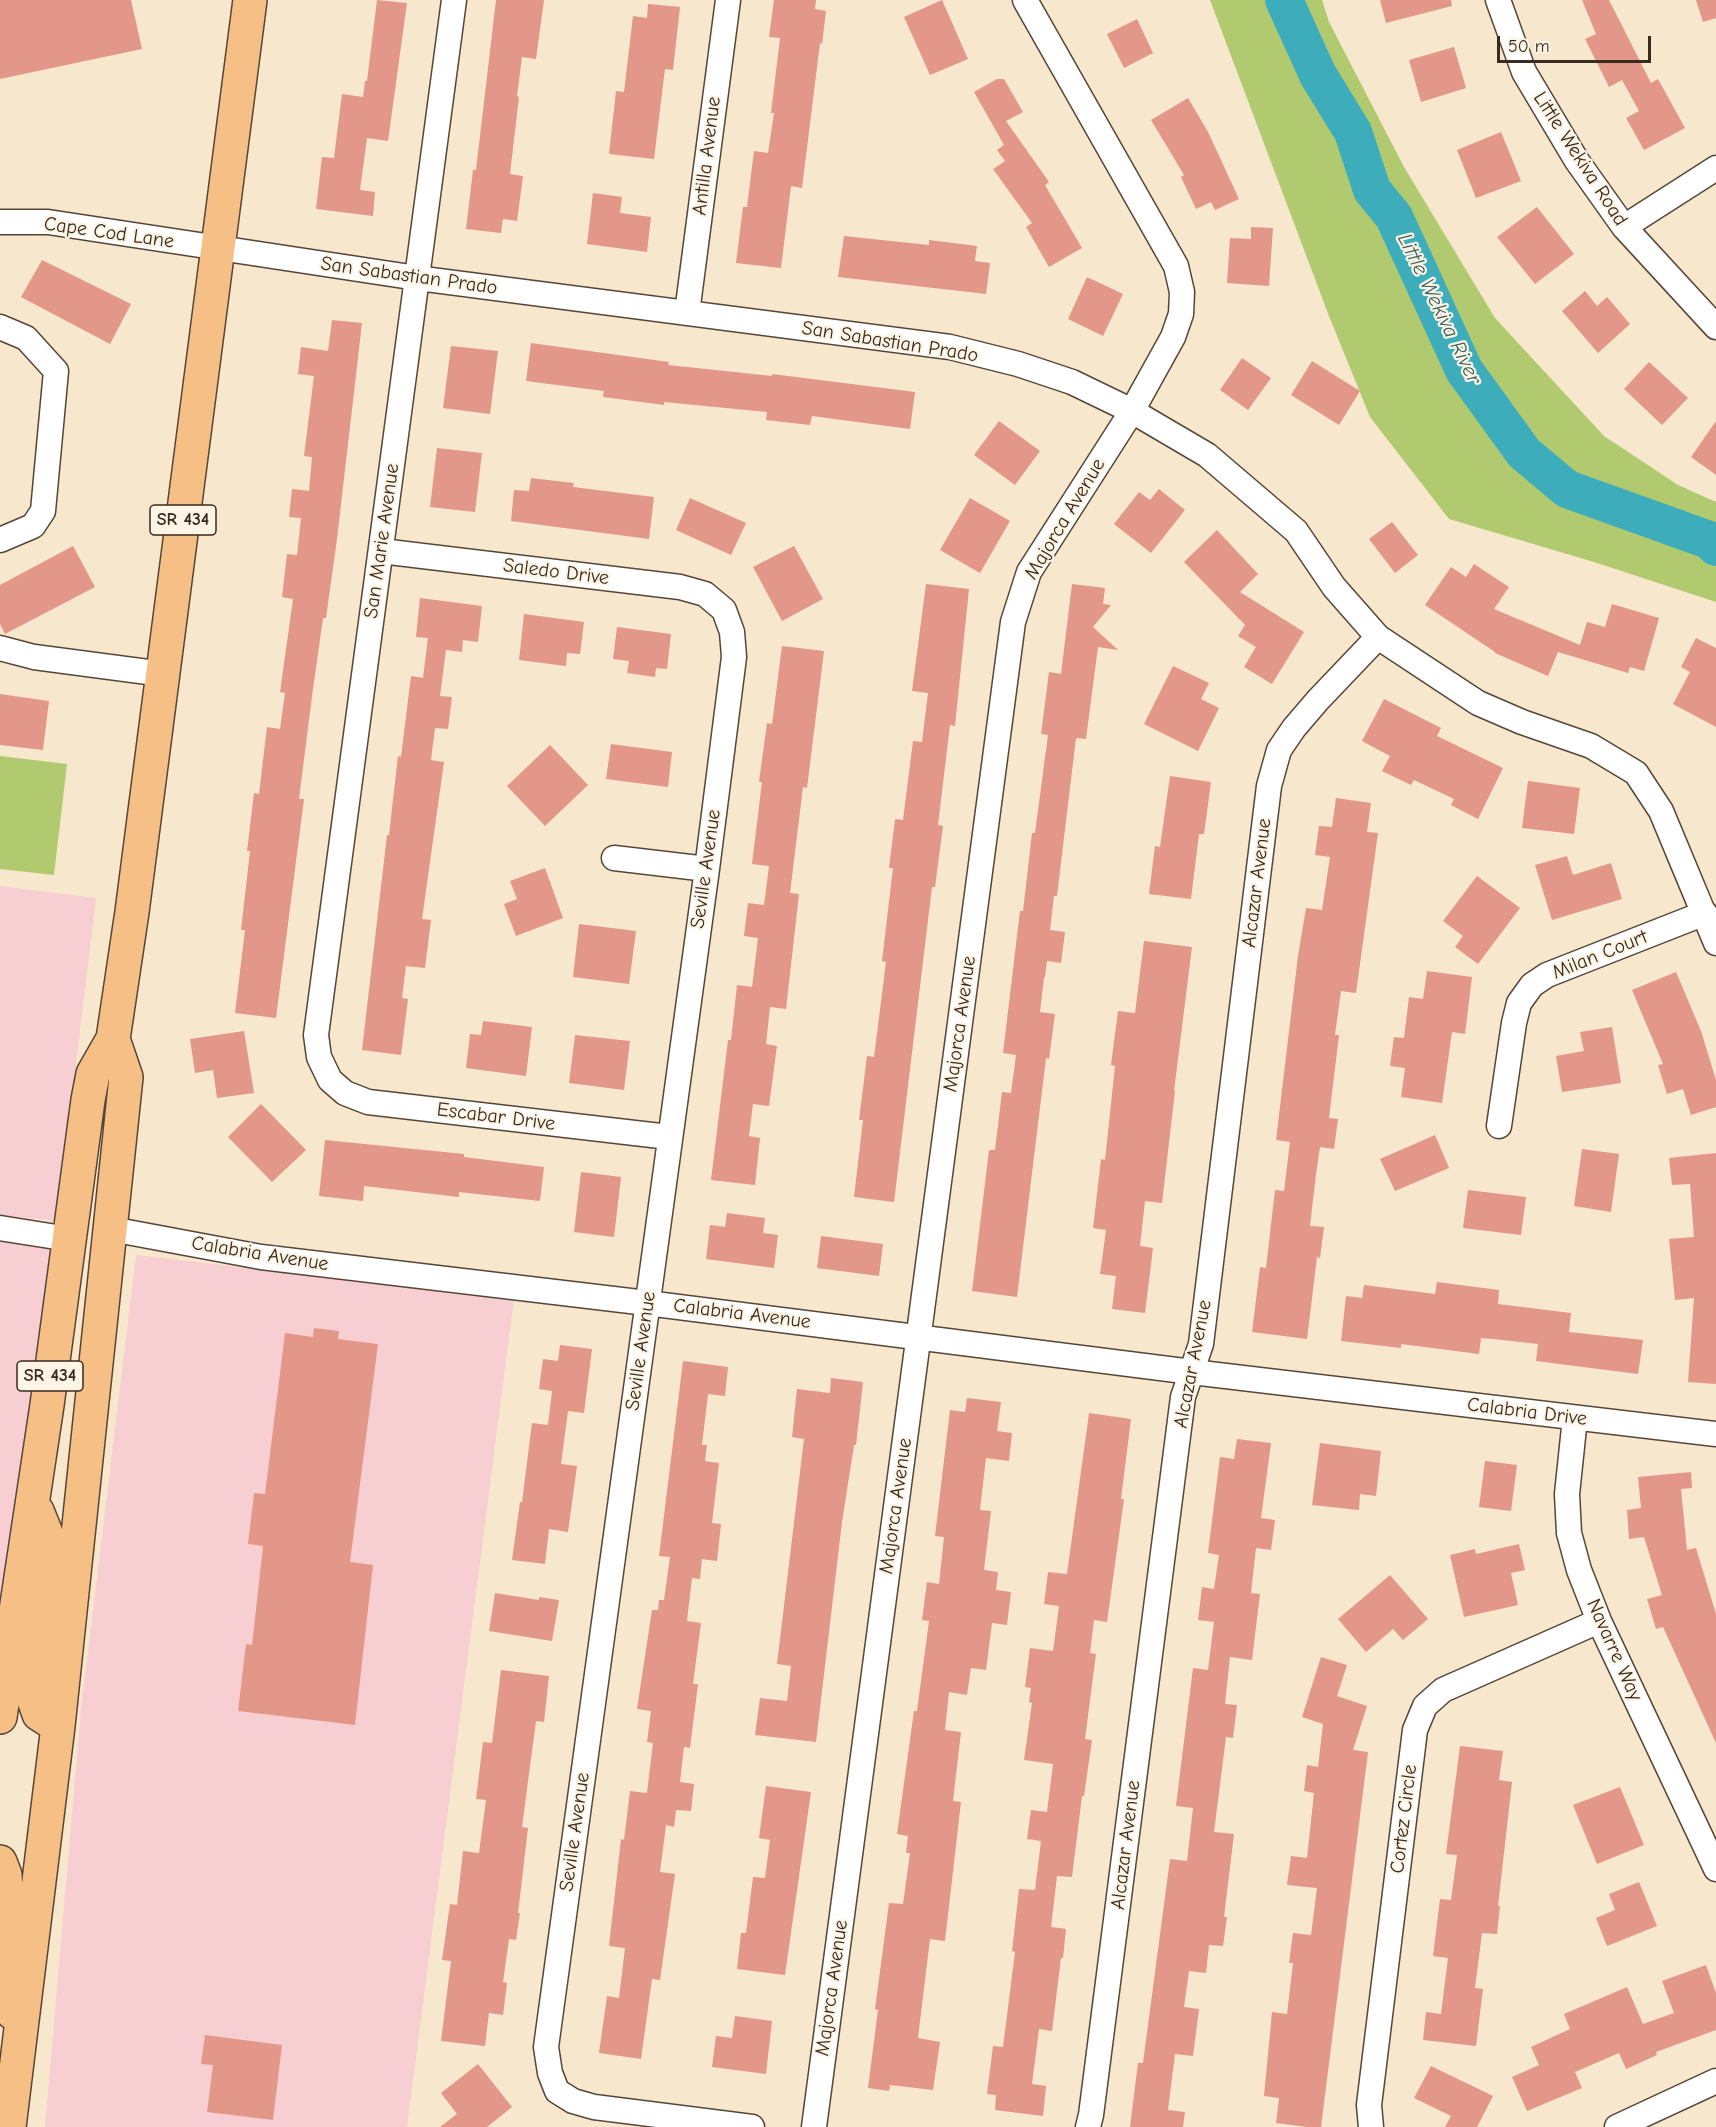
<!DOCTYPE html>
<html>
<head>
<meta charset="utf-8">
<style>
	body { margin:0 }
	#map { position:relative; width:1716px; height:2127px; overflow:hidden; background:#f6e7cd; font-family:"Comic Neue",sans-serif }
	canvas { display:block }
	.scale { position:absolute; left:1497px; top:36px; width:154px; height:27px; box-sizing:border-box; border:3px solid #3b2a1e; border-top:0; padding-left:8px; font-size:18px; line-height:21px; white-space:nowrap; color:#3b2a1e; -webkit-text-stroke:4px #fcf5e5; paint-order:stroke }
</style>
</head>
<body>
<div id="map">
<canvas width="1716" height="2127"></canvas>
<div class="scale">50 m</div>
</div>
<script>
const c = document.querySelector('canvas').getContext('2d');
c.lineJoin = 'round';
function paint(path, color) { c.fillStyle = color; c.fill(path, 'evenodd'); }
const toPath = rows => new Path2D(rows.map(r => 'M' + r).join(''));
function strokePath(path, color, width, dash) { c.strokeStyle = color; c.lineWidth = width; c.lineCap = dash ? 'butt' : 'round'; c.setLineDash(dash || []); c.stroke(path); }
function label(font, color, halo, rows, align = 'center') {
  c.font = font + ' "Comic Neue",sans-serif'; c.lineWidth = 4.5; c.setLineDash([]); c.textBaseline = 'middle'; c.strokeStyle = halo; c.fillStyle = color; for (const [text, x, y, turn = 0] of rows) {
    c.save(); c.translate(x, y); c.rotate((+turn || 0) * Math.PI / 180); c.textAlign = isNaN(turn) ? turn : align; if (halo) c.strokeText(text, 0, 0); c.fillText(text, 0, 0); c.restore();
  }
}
const built = toPath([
	[0,886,96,898,57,1221,0,1215],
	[0,1239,54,1245,0,1647],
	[136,1255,514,1299,407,2127,45,2127,81,1710]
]);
const green = toPath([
	[1210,0,1322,0,1329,22,1404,167,1495,318,1604,436,1678,485,1716,502,1716,602,1594,562,1449,519,1370,417,1329,316],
	[0,756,67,764,54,875,0,869]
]);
const river = toPath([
	[1284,0,1318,75,1353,132,1372,190,1394,217,1464,370,1524,453,1567,489,1709,540,1716,547]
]);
const building = toPath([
	[0,0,131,0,142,49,0,79],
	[377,0,407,3,388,141,367,138,360,190,375,192,373,216,316,209,322,157,334,158,342,94,363,97,365,81,367,81],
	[496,0,544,0,536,59,522,57,517,96,519,97,510,174,523,176,517,221,503,219,501,233,466,229,473,170,476,170],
	[774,0,816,0,815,9,826,11,822,44,820,43,802,188,791,186,781,268,736,263,743,207,747,207,754,151,768,153,774,113,771,113,780,38,769,37],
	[942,0,968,59,930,75,904,17],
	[1380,0,1451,0,1452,6,1386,23],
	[1582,0,1609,0,1651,83,1658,79,1685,128,1644,150,1626,118,1639,111,1622,80,1609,87,1585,39,1596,34],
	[1696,0,1716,0,1716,18,1703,22],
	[648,4,680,7,673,70,665,69,654,159,609,154,616,91,624,92,633,16,647,18],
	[1137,19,1153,53,1124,68,1107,34],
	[1454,47,1466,88,1421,102,1409,60],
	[997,79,1004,79,1023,112,1006,121,1049,182,1045,185,1082,248,1049,267,1026,227,1032,223,993,169,1005,161,997,150,1004,145,974,92],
	[1188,98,1208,132,1239,199,1215,210,1211,202,1196,209,1181,177,1184,175,1151,120],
	[1501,132,1521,181,1476,198,1457,150],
	[593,193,622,197,620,213,651,217,647,252,587,244],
	[1537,207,1574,254,1535,284,1497,237],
	[1251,227,1273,228,1269,286,1227,283,1230,238,1251,239],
	[844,236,929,245,929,240,977,246,975,261,990,263,986,294,838,277],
	[42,260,131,304,110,344,21,297],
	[1087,277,1123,294,1103,336,1068,319],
	[1585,291,1597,306,1607,297,1630,324,1598,353,1562,311],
	[332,320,362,323,337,539,326,618,323,618,312,696,299,799,304,799,276,1018,235,1013,245,930,241,930,250,851,247,851,254,793,259,794,267,727,280,729,285,693,280,692,293,599,282,597,287,554,297,555,301,518,289,517,292,489,309,491,312,457,304,456,314,376,298,374,301,347,328,351],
	[531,343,669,362,668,365,772,376,772,374,915,392,910,429,812,416,810,425,766,420,767,412,664,402,664,405,603,397,604,391,526,381],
	[451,346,498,351,490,414,443,408],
	[1242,358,1271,378,1248,410,1220,390],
	[1312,361,1360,391,1339,425,1291,395],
	[1649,362,1688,398,1662,425,1624,389],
	[999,421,1040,451,1015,485,974,455],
	[1716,421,1716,475,1691,457],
	[437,448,482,453,475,512,430,507],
	[531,478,574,483,573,487,654,497,649,539,511,521,514,490,529,491],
	[1159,489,1185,510,1151,553,1114,524,1139,492,1150,500],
	[690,498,746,523,731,555,676,530],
	[970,498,1010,521,980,573,940,550],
	[1392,522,1418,555,1395,573,1369,539],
	[1217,530,1258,574,1240,592,1304,632,1272,684,1244,667,1256,647,1238,636,1245,625,1184,562],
	[73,546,95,587,5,634,0,624,0,585],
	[794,546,823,599,782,621,753,567],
	[1474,564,1509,587,1494,609,1580,645,1587,622,1605,627,1612,604,1659,618,1644,671,1630,667,1628,673,1558,652,1548,676,1495,653,1495,652,1425,605,1451,567,1466,577],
	[926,584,969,589,955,726,950,725,938,825,943,826,935,887,932,887,894,1202,854,1197,863,1120,859,1120,867,1056,874,1057,886,962,882,961,893,868,889,868,895,819,903,820,913,741,922,742,928,693,912,691],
	[1072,584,1105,588,1103,604,1111,605,1093,627,1118,650,1098,647,1086,739,1076,738,1057,896,1054,896,1050,930,1065,932,1061,963,1047,961,1045,977,1044,977,1040,1012,1055,1014,1049,1059,1046,1058,1017,1297,972,1291,989,1150,995,1150,1002,1092,1011,1093,1016,1055,1003,1053,1020,911,1023,911,1032,833,1035,833,1048,735,1041,734,1049,672,1061,674],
	[420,598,482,606,478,642,463,640,462,652,446,650,440,696,452,697,448,729,435,728,431,760,444,762,422,919,431,920,425,968,406,966,402,998,408,999,401,1055,362,1050,387,835,389,835,398,756,401,757,411,676,423,678,428,638,416,637],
	[524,614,584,622,580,654,567,653,566,666,519,660],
	[617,627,671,634,667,669,656,668,655,677,627,673,629,661,613,659],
	[1696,638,1716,648,1716,727,1673,704,1690,672,1681,667],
	[782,646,824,651,807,788,803,787,790,893,799,894,786,1009,770,1007,766,1044,777,1046,769,1106,753,1104,749,1136,760,1138,755,1185,711,1180,728,1040,731,1040,737,985,752,987,758,938,744,936,748,903,764,905,769,866,752,864,762,782,759,782,767,723,772,724],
	[1173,666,1209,683,1201,699,1219,708,1198,751,1144,724],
	[0,694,49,701,43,750,0,745],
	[1384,699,1441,728,1437,736,1503,768,1478,819,1451,805,1454,799,1414,780,1411,785,1382,771,1390,756,1362,741],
	[611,744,672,752,668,787,606,779],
	[550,745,588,785,545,826,507,786],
	[1170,776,1211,782,1204,834,1199,834,1191,899,1149,894,1155,846,1160,847],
	[1528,781,1580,788,1574,834,1522,828],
	[1336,798,1371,803,1367,832,1378,833,1356,993,1341,991,1335,1035,1339,1035,1329,1118,1338,1119,1334,1149,1320,1147,1316,1174,1310,1226,1324,1227,1320,1258,1317,1257,1307,1339,1252,1332,1260,1267,1266,1268,1275,1190,1284,1191,1290,1142,1276,1140,1298,956,1306,908,1322,910,1330,857,1315,855,1319,826,1332,827],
	[1567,856,1573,875,1611,863,1622,899,1552,920,1535,865],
	[545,868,563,918,516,936,504,904,517,899,510,881],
	[1477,876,1520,908,1478,964,1455,947,1463,936,1443,921],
	[579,924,636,931,629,984,573,977],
	[1144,941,1192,947,1174,1091,1175,1091,1162,1203,1145,1201,1140,1246,1153,1248,1145,1313,1112,1309,1116,1276,1100,1274,1106,1230,1093,1228,1101,1159,1105,1160,1115,1066,1111,1065,1118,1011,1135,1013],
	[1427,971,1472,977,1465,1034,1452,1032,1442,1103,1401,1097,1405,1068,1390,1066,1394,1037,1404,1038,1409,997,1423,999],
	[1676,972,1701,1031,1716,1080,1716,1107,1691,1115,1683,1089,1667,1094,1658,1065,1663,1064,1632,990],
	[483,1021,532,1027,526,1076,466,1068,470,1034,481,1035],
	[1612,1027,1621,1083,1562,1092,1556,1056,1584,1051,1580,1032],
	[244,1031,254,1093,217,1098,213,1070,195,1073,190,1039],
	[575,1035,630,1041,624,1090,569,1083],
	[261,1104,306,1150,272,1182,228,1137],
	[1435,1135,1449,1168,1395,1191,1380,1159],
	[325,1140,464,1154,464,1157,544,1167,540,1201,459,1192,459,1197,364,1186,363,1201,319,1196],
	[1582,1149,1619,1154,1611,1212,1574,1206],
	[1716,1153,1716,1384,1688,1382,1694,1298,1675,1300,1669,1239,1694,1237,1690,1184,1672,1185,1669,1158],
	[581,1172,621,1177,614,1237,574,1232],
	[1468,1190,1526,1197,1521,1235,1463,1228],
	[727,1213,765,1218,763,1233,778,1235,774,1268,706,1259,710,1225,725,1227],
	[821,1236,883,1244,879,1276,817,1268],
	[1437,1282,1499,1290,1498,1304,1571,1313,1569,1332,1643,1340,1638,1374,1536,1361,1538,1344,1493,1339,1481,1338,1479,1354,1401,1344,1401,1348,1341,1341,1346,1296,1362,1298,1364,1285,1435,1294],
	[314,1328,339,1331,338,1339,378,1344,350,1562,373,1565,355,1725,238,1711,246,1644,252,1645,263,1546,248,1544,254,1493,265,1494,285,1333,313,1337],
	[560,1345,592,1349,584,1413,568,1411,561,1464,577,1466,568,1532,549,1529,545,1564,512,1560,520,1502,522,1502,532,1423,548,1425,552,1391,539,1389,543,1359,558,1361],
	[683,1361,728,1367,725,1396,708,1394,702,1445,707,1445,705,1461,719,1463,712,1523,721,1524,717,1561,702,1559,700,1579,692,1578,687,1621,701,1623,693,1684,698,1684,690,1748,684,1747,680,1782,694,1784,691,1811,676,1810,674,1827,666,1825,660,1872,675,1874,660,1980,652,1979,641,2059,599,2053,607,1996,619,1998,625,1948,609,1946,621,1839,624,1840,630,1791,647,1793,653,1743,647,1742,651,1711,637,1709,652,1610,658,1610,659,1600,664,1600,670,1557,659,1556],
	[831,1378,863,1382,856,1445,854,1445,842,1522,816,1742,755,1735,760,1698,787,1701,791,1666,777,1664,804,1439,792,1437,797,1389,830,1393],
	[967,1398,1001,1402,997,1431,1012,1433,1009,1461,986,1458,980,1510,991,1511,984,1570,998,1572,996,1590,1011,1592,1007,1625,992,1623,986,1670,971,1668,967,1695,949,1692,945,1730,961,1732,953,1801,961,1802,945,1941,930,1939,918,2038,940,2042,933,2090,890,2085,889,2091,868,2088,878,2010,875,2009,889,1903,903,1904,910,1853,906,1853,908,1836,897,1834,914,1711,917,1711,929,1621,922,1620,927,1582,939,1584,944,1537,935,1536,950,1410,965,1412],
	[1089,1413,1131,1419,1121,1499,1124,1499,1107,1622,1094,1620,1090,1653,1096,1654,1085,1739,1092,1740,1084,1796,1082,1796,1072,1877,1057,1876,1051,1927,1066,1929,1063,1958,1061,1958,1052,2031,1039,2029,1032,2084,1046,2086,1043,2116,995,2110,996,2095,987,2094,993,2046,1003,2047,1015,1952,1012,1951,1019,1889,1035,1890,1041,1841,1027,1839,1031,1810,1047,1812,1053,1764,1024,1760,1032,1703,1029,1702,1031,1688,1025,1687,1030,1648,1053,1651,1059,1606,1044,1604,1048,1572,1067,1574],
	[1237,1439,1271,1443,1261,1518,1275,1520,1271,1550,1256,1548,1251,1593,1260,1594,1252,1660,1230,1657,1225,1704,1237,1705,1233,1738,1226,1737,1214,1832,1234,1834,1224,1917,1227,1917,1223,1946,1209,1945,1206,1973,1189,1971,1184,2007,1199,2009,1193,2056,1175,2054,1168,2110,1185,2112,1183,2127,1130,2127,1138,2063,1143,2063,1170,1859,1187,1861,1193,1808,1176,1806,1193,1668,1208,1670,1214,1622,1198,1620,1202,1587,1214,1589,1219,1555,1208,1553,1220,1457,1234,1459],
	[1320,1443,1381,1451,1376,1496,1360,1494,1359,1510,1312,1505],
	[1485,1461,1517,1465,1511,1511,1479,1507],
	[1691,1472,1692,1488,1681,1489,1687,1550,1696,1548,1716,1614,1716,1743,1663,1627,1656,1629,1647,1599,1662,1595,1644,1537,1629,1539,1627,1510,1641,1508,1638,1477],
	[1519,1544,1525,1570,1511,1573,1518,1605,1464,1617,1450,1555,1475,1549,1476,1554],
	[1390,1575,1428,1619,1403,1640,1393,1629,1366,1652,1338,1619],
	[495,1593,539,1600,539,1597,559,1600,552,1641,489,1631],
	[1321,1657,1347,1665,1337,1696,1367,1706,1353,1750,1368,1752,1321,2127,1307,2127,1276,2123,1279,2098,1264,2096,1272,2012,1287,2014,1293,1963,1289,1963,1293,1933,1311,1935,1317,1888,1287,1885,1291,1856,1307,1858,1314,1793,1304,1791,1307,1765,1318,1767,1323,1724,1302,1717],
	[501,1670,549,1676,544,1722,536,1721,522,1827,528,1828,518,1913,520,1913,516,1940,509,1939,503,1982,507,1983,503,2015,489,2013,485,2046,441,2041,451,1961,442,1960,450,1904,457,1905,463,1851,479,1853,486,1800,476,1799,483,1742,492,1743],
	[1460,1746,1503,1751,1499,1780,1512,1782,1498,1906,1500,1906,1497,1934,1482,1933,1475,1988,1483,1989,1476,2046,1423,2040,1426,2012,1441,2014,1448,1958,1433,1956,1440,1899,1451,1900,1457,1855,1446,1854],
	[766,1786,811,1792,785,1975,737,1969,741,1933,746,1933,753,1877,765,1878,770,1840,759,1838],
	[1620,1787,1644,1845,1597,1864,1573,1805],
	[1639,1882,1657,1926,1607,1946,1596,1918,1615,1910,1609,1894],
	[1706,1965,1716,1993,1716,2030,1656,2052,1657,2055,1626,2069,1619,2053,1575,2072,1582,2088,1527,2111,1512,2077,1539,2065,1531,2047,1570,2029,1564,2014,1627,1987,1643,2024,1674,2013,1662,1981],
	[735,2016,772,2021,766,2074,712,2067,716,2036,732,2038],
	[205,2035,282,2045,273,2120,207,2112,213,2065,201,2064],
	[478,2064,512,2107,487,2127,440,2127,457,2114,441,2093],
	[1431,2066,1493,2096,1477,2127,1445,2127,1451,2116,1414,2098]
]);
const minor = toPath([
	[454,0,316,1035,319,1057,330,1080,345,1093,368,1102,669,1137],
	[1498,0,1524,72,1577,161,1624,227,1716,327],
	[0,222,48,222,417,278,950,347,1018,364,1072,382,1132,411,1207,455,1296,531,1334,587,1378,637,1478,703,1522,722,1591,746,1636,773,1661,811,1716,943],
	[1624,227,1716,168],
	[687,313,728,0],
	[0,327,26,338,56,371,43,511,33,526,0,540],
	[381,551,680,587,705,594,724,610,732,632,734,657,707,869,546,2047,550,2073,557,2091,573,2101,594,2107,752,2127],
	[0,648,34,657,163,674],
	[614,858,707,869],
	[1499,1126,1514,1023,1519,1003,1532,985,1547,975,1705,913],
	[0,1228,69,1239],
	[111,1229,261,1257,647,1303,1192,1372,1716,1434],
	[1575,1418,1567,1494,1569,1533,1579,1570,1599,1621,1716,1869],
	[814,2127,1013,622,1029,572,1132,411,1173,337,1181,314,1182,292,1176,266,1025,0],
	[1088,2127,1091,2115,1183,1397,1201,1344,1269,786,1279,750,1294,728,1318,700,1378,637],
	[1371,2127,1369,2105,1415,1730,1425,1706,1443,1690,1599,1621],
	[1617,2127,1716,2081]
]);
const primary = toPath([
	[37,1511,49,1541,32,1694,39,1714,58,1726],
	[0,1717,47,1405,88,1100,93,1074,113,1039,132,912,250,0],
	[0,1862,5,1875,7,1902,2,1952,13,2013],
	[9,2127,58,1726,126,1077,113,1039]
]);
const shields = [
	[183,520,66],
	[50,1376,66]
];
const shieldNames = [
	["SR 434",183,520],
	["SR 434",50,1376]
];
const streetNames = [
	["Antilla Avenue",707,156,-83],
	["Little Wekiva Road",1580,159,57],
	["Cape Cod Lane",109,233,8],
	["San Sabastian Prado",409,276,8],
	["San Sabastian Prado",890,342,9],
	["Majorca Avenue",1065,519,-59],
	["San Marie Avenue",382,541,-82],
	["Saledo Drive",556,572,7],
	["Seville Avenue",706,869,-82],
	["Alcazar Avenue",1257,883,-83],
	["Milan Court",1600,955,-22],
	["Majorca Avenue",960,1024,-82],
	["Escabar Drive",496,1117,7],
	["Calabria Avenue",260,1254,9],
	["Calabria Avenue",742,1314,7],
	["Seville Avenue",641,1351,-82],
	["Alcazar Avenue",1193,1364,-79],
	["Calabria Drive",1527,1412,7],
	["Majorca Avenue",896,1506,-82],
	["Navarre Way",1614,1650,66],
	["Cortez Circle",1404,1819,-83],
	["Seville Avenue",575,1832,-82],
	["Alcazar Avenue",1126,1845,-83],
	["Majorca Avenue",832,1988,-82]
];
const waterNames = [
	["Little Wekiva River",1439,309,64]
];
paint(built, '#f7cfd3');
paint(green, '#b1ca6f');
strokePath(river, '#3eadbb', 38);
paint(building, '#e39789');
strokePath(minor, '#574638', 27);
strokePath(primary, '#574638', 36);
strokePath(minor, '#fff', 24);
strokePath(primary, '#f5bf86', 33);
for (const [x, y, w] of shields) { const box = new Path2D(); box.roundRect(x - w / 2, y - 15, w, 30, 4.5); c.fillStyle = '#fcf5e5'; c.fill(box); strokePath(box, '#3b2a1e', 1.5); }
label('bold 18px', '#3b2a1e', null, shieldNames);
label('20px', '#3b2a1e', '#fcf5e5', streetNames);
label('italic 21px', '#3c5e5d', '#fcf5e5', waterNames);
</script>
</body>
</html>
